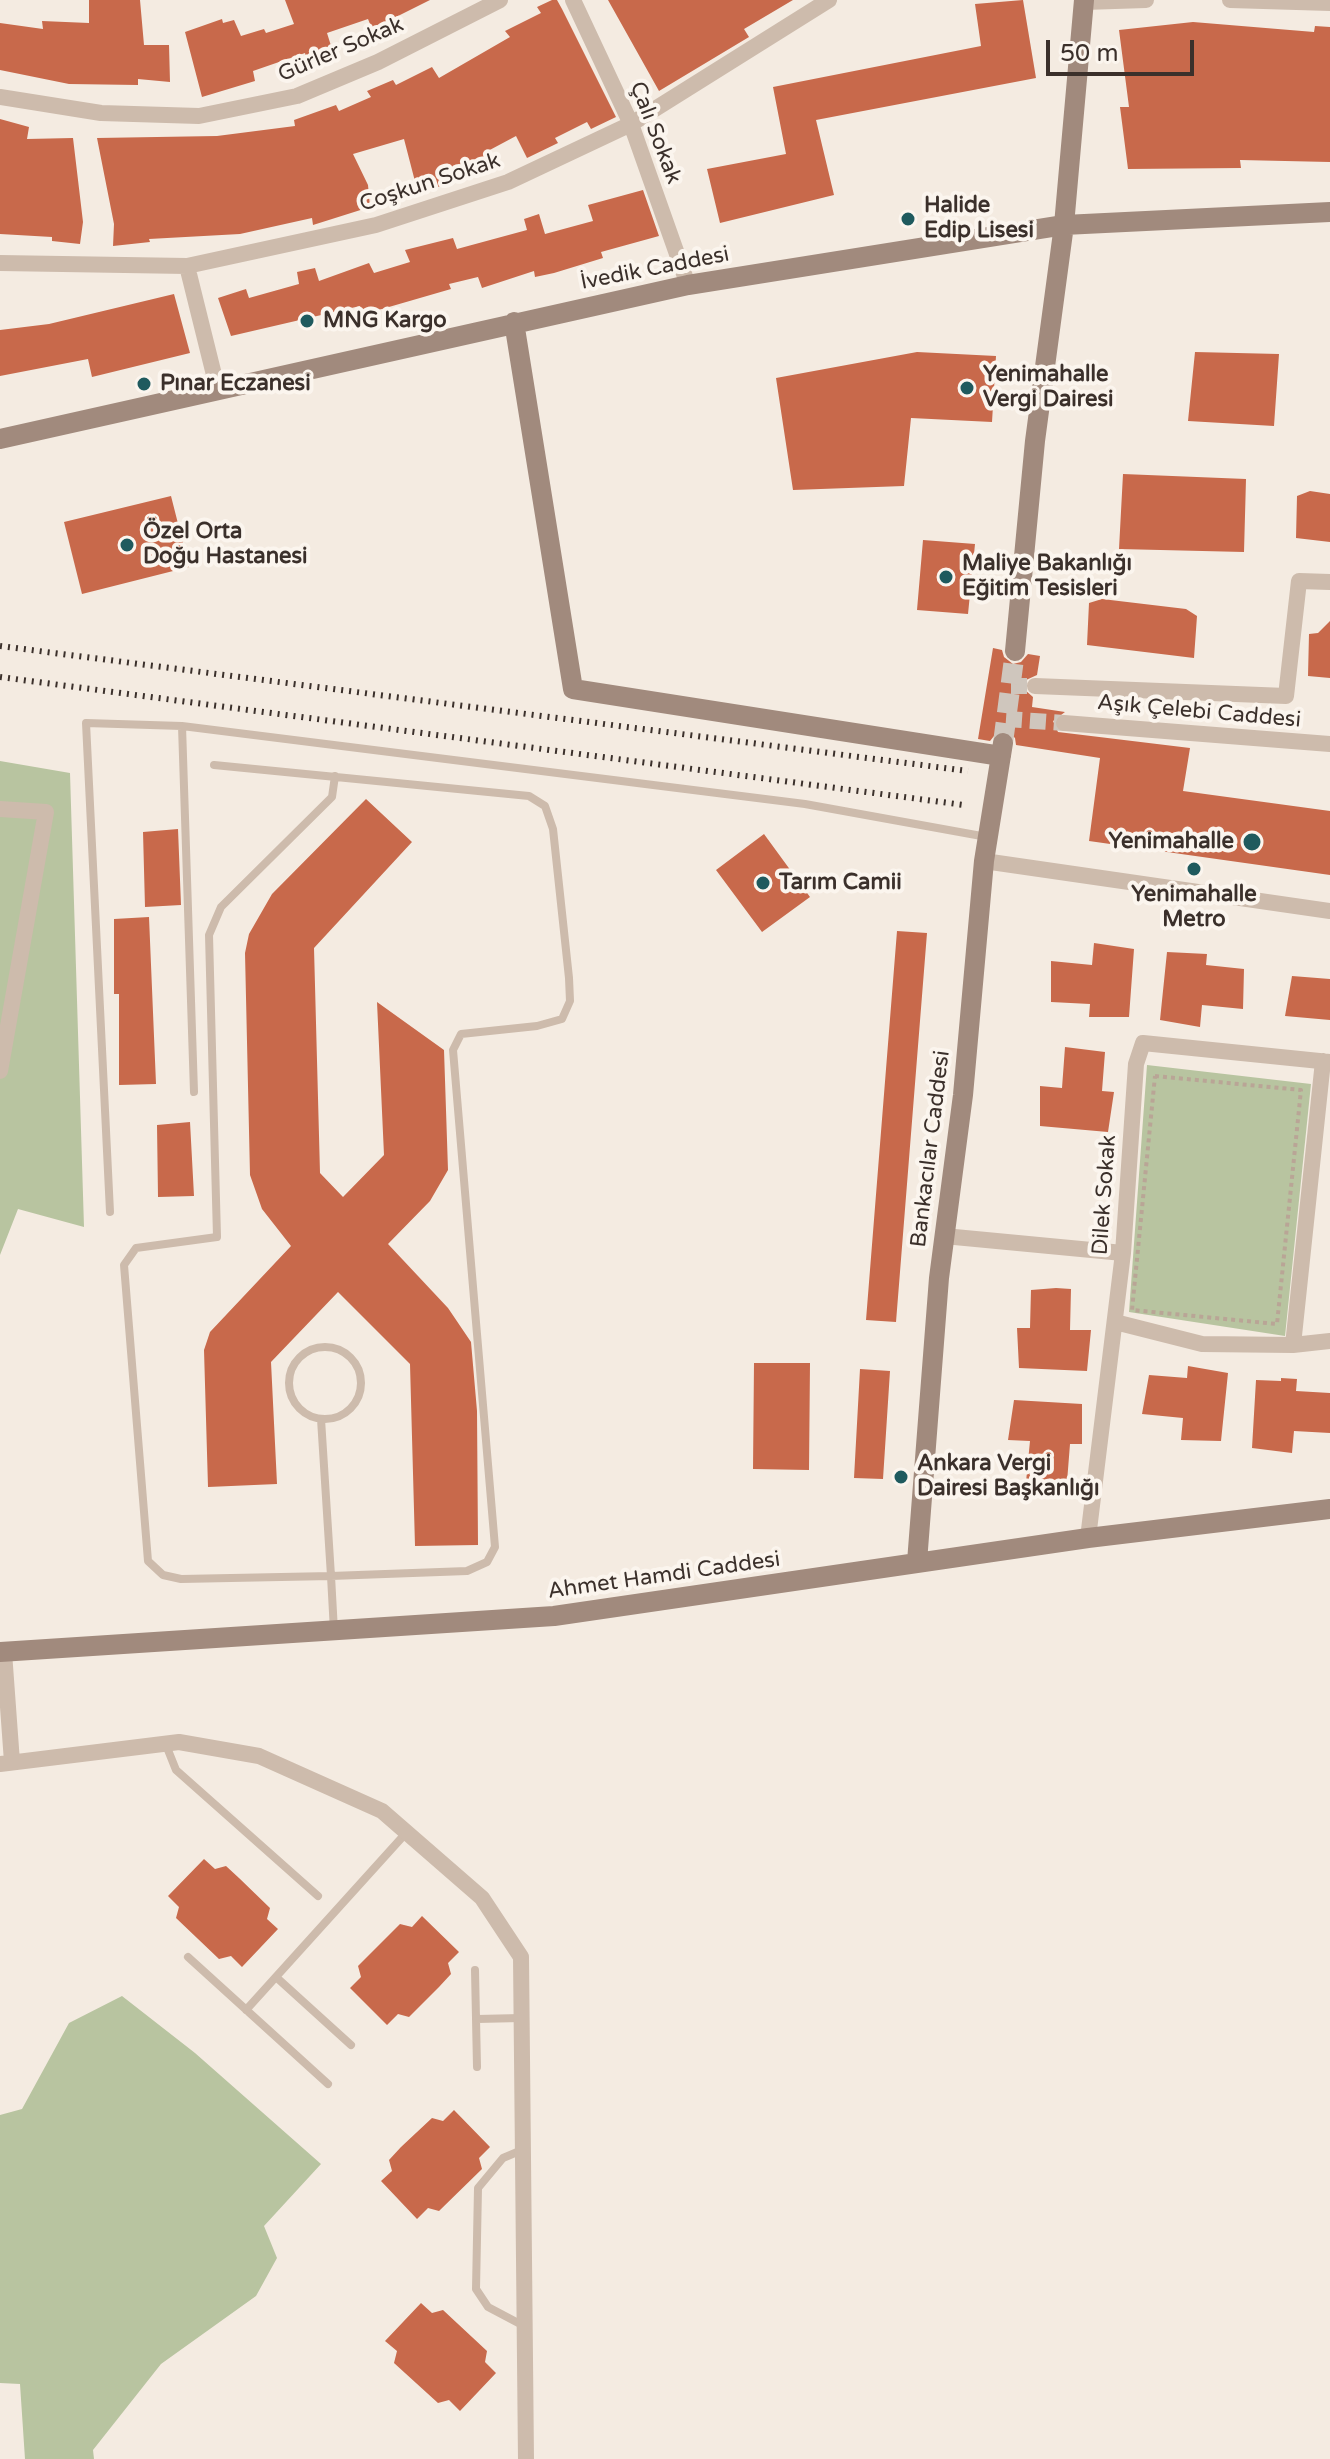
<!DOCTYPE html>
<html>
<head>
<meta charset="utf-8">
<style>
	body { margin:0 }
	#map { position:relative; width:1330px; height:2459px; overflow:hidden; background:#f4ebe1; font-family:"Varela Round",sans-serif }
	canvas { display:block }
	.scale { position:absolute; left:1046px; top:40px; width:148px; height:36px; box-sizing:border-box; border:4px solid #3b302b; border-top:0; padding-left:10px; font-size:24px; line-height:28px; white-space:nowrap; color:#3b302b; -webkit-text-stroke:6px #fbf5ee; paint-order:stroke }
</style>
</head>
<body>
<div id="map">
<canvas width="1330" height="2459"></canvas>
<div class="scale">50 m</div>
</div>
<script>
const c = document.querySelector('canvas').getContext('2d');
c.lineJoin = 'round';
function paint(path, color) { c.fillStyle = color; c.fill(path, 'evenodd'); }
const toPath = rows => new Path2D(rows.map(r => 'M' + r).join(''));
function strokePath(path, color, width, dash) { c.strokeStyle = color; c.lineWidth = width; c.lineCap = dash ? 'butt' : 'round'; c.setLineDash(dash || []); c.stroke(path); }
function label(font, color, halo, rows, align = 'center') {
  c.font = font + ' "Varela Round",sans-serif'; c.lineWidth = 8; c.setLineDash([]); c.textBaseline = 'middle'; c.strokeStyle = halo; c.fillStyle = color; for (const [text, x, y, turn = 0] of rows) {
    c.save(); c.translate(x, y); c.rotate((+turn || 0) * Math.PI / 180); c.textAlign = isNaN(turn) ? turn : align; if (halo) c.strokeText(text, 0, 0); c.fillText(text, 0, 0); c.restore();
  }
}
const green = toPath([
	[0,761,70,773,84,1227,18,1209,0,1255],
	[1147,1065,1311,1084,1285,1336,1129,1312],
	[122,1996,195,2053,321,2164,264,2226,277,2258,256,2296,161,2364,93,2450,94,2459,25,2459,20,2384,0,2383,0,2115,22,2109,69,2023]
]);
const building = toPath([
	[89,0,140,0,144,45,169,45,170,82,138,79,138,85,69,84,0,70,0,23,43,29,42,21,89,23],
	[285,0,430,0,372,29,368,19,327,33,332,49,306,57,305,53,253,71,255,81,202,97,185,32,222,19,223,23,234,20,241,36,264,29,266,33,294,24],
	[552,0,557,0,562,9,616,117,591,129,587,122,555,138,558,143,527,158,516,136,486,152,493,170,418,193,404,139,353,154,368,185,370,207,313,225,312,218,240,234,149,239,150,242,113,246,114,224,97,138,217,136,295,126,294,120,336,105,339,111,371,97,367,91,393,80,396,85,432,67,439,78,510,37,505,31,541,13,537,7],
	[608,0,793,0,744,29,749,37,659,91],
	[1023,0,1036,78,816,120,834,195,720,223,707,169,786,154,773,87,981,46,975,4],
	[1193,22,1314,32,1315,26,1330,27,1330,162,1240,160,1241,168,1128,169,1120,107,1129,107,1119,30],
	[0,119,29,127,27,139,73,138,83,222,80,244,52,241,52,237,0,234],
	[643,190,659,236,601,252,603,258,554,273,535,277,534,271,482,288,478,277,449,284,451,289,382,309,362,313,360,306,231,336,218,298,246,289,249,298,299,284,297,272,315,268,319,281,369,263,374,273,410,262,405,250,453,238,457,249,527,230,524,219,539,214,545,234,593,221,588,205],
	[174,294,190,353,92,377,88,359,0,376,0,330,49,324],
	[917,352,996,356,992,422,911,418,904,486,793,490,776,378],
	[1195,352,1279,354,1274,426,1188,421],
	[1123,474,1246,479,1244,552,1119,549],
	[1310,491,1330,494,1330,542,1296,538,1297,496],
	[171,496,189,567,82,594,64,522],
	[923,540,975,544,968,614,917,610],
	[1102,599,1186,609,1197,616,1194,658,1087,645,1089,603],
	[1330,621,1330,678,1308,676,1309,634,1318,633],
	[993,648,1002,650,1004,657,1013,664,1021,662,1028,654,1040,656,1037,675,1026,680,1025,690,1033,697,1032,707,1065,712,1053,721,1058,732,1190,748,1183,791,1330,811,1330,875,1089,841,1100,758,1016,745,1015,738,1006,730,998,731,990,741,978,739],
	[366,799,412,842,314,948,320,1173,343,1197,384,1155,377,1002,444,1050,448,1170,430,1201,388,1244,448,1308,471,1342,477,1411,478,1545,415,1546,410,1364,338,1292,271,1362,277,1484,208,1487,204,1350,210,1332,291,1246,262,1209,250,1175,245,953,249,934,272,894],
	[178,829,181,905,145,907,143,832],
	[764,834,810,897,762,932,716,870],
	[149,917,156,1084,119,1085,119,994,114,994,114,919],
	[897,931,927,933,896,1322,866,1320],
	[1094,943,1134,949,1129,1017,1089,1017,1090,1004,1051,1002,1051,961,1092,965],
	[1167,952,1207,954,1206,965,1244,969,1243,1009,1202,1005,1200,1027,1160,1020],
	[1292,976,1330,979,1330,1020,1285,1016],
	[1065,1047,1105,1052,1102,1091,1114,1092,1108,1132,1040,1126,1040,1086,1062,1088],
	[190,1122,194,1196,158,1197,157,1125],
	[1056,1288,1071,1289,1070,1330,1091,1330,1087,1371,1019,1368,1017,1328,1030,1328,1031,1290],
	[754,1363,810,1363,809,1470,753,1469],
	[1188,1366,1228,1373,1221,1441,1181,1440,1183,1418,1142,1414,1149,1375,1187,1378],
	[860,1369,890,1371,883,1479,854,1478],
	[1281,1378,1297,1379,1296,1391,1330,1393,1330,1433,1294,1431,1292,1453,1252,1448,1256,1380,1281,1381],
	[1014,1400,1082,1404,1082,1444,1070,1444,1067,1482,1026,1482,1030,1441,1008,1440],
	[204,1859,215,1869,226,1866,239,1878,270,1908,267,1919,278,1929,242,1967,231,1956,219,1959,176,1918,179,1907,168,1896],
	[422,1916,459,1952,448,1963,451,1974,439,1987,409,2017,398,2014,387,2025,350,1988,361,1977,358,1966,400,1924,412,1927],
	[454,2110,490,2147,479,2158,482,2169,439,2211,428,2208,417,2219,381,2181,392,2171,389,2160,401,2147,432,2118,443,2121],
	[421,2303,432,2313,443,2310,487,2351,485,2362,496,2373,460,2411,449,2400,438,2403,394,2363,397,2351,385,2341]
]);
const streetTunnel = toPath([
	[1011,686,1035,686],
	[1006,719,1064,723]
]);
const secondaryTunnel = toPath([
	[1003,743,1015,651]
]);
const path = toPath([
	[1155,1076,1301,1090,1277,1324,1132,1310,1155,1076]
]);
const lane = toPath([
	[182,726,194,1092],
	[214,765,529,796,545,806,553,829,569,978,570,1001,562,1019,537,1026,461,1034,453,1050,495,1547,487,1562,467,1571,331,1576,321,1419],
	[110,1212,86,723,182,726,805,804,987,837],
	'289 1383a36 36 0 1 1 72 0a36 36 0 1 1-72 0Z',
	[334,1631,331,1576,181,1579,163,1575,148,1561,124,1265,136,1248,217,1237,209,935,221,907,332,797,335,776],
	[166,1745,176,1770,318,1896],
	[188,1957,328,2084],
	[475,1970,477,2067],
	[276,1977,351,2045],
	[246,2010,406,1833],
	[477,2019,521,2018],
	[522,2150,503,2158,478,2188,476,2289,488,2307,524,2326]
]);
const street = toPath([
	[573,0,631,124,688,285],
	[1230,0,1330,3],
	[1084,2,1146,0],
	[0,97,101,113,199,116,297,96,378,62,500,0],
	[0,263,187,266,376,225,508,182,631,124,829,0],
	[187,266,218,391],
	[1035,686,1286,696,1299,581,1330,582],
	[1064,723,1330,744],
	[0,809,46,812,0,1071],
	[984,861,1330,911],
	[944,1236,1123,1253],
	[1115,1322,1202,1344,1293,1345,1330,1341],
	[1293,1345,1323,1061],
	[1088,1538,1123,1253,1136,1064,1143,1043,1330,1062],
	[4,1652,12,1762],
	[0,1764,179,1742,259,1756,382,1811,482,1898,521,1957,526,2459]
]);
const secondary = toPath([
	[514,322,573,689,1001,756],
	[0,439,688,285,1064,225,1330,212],
	[1015,651,1035,441,1064,225,1084,0],
	[917,1562,939,1278,963,1095,984,861,1003,743],
	[0,1652,554,1616,1088,1538,1330,1509]
]);
const rail = toPath([
	[0,646,968,771],
	[0,677,964,805]
]);
const markers = [
	[908,219,8,"#1f5a5e"],
	[307,321,8,"#1f5a5e"],
	[144,384,8,"#1f5a5e"],
	[967,388,8,"#1f5a5e"],
	[127,545,8,"#1f5a5e"],
	[946,577,8,"#1f5a5e"],
	[1252,842,10,"#1f5a5e"],
	[1194,869,8,"#1f5a5e"],
	[763,883,8,"#1f5a5e"],
	[901,1477,8,"#1f5a5e"]
];
const streetNames = [
	["Gürler Sokak",341,50,-23],
	["Çalı Sokak",655,133,69],
	["Coşkun Sokak",430,183,-18],
	["İvedik Caddesi",655,269,-11],
	["Aşık Çelebi Caddesi",1199,712,5],
	["Bankacılar Caddesi",931,1149,-83],
	["Dilek Sokak",1105,1195,-86],
	["Ahmet Hamdi Caddesi",664,1576,-8]
];
const poiNames = [
	["Halide",924,206],
	["Edip Lisesi",924,231],
	["MNG Kargo",323,321],
	["Yenimahalle",983,375],
	["Vergi Dairesi",983,400],
	["Pınar Eczanesi",160,384],
	["Özel Orta",143,532],
	["Doğu Hastanesi",143,557],
	["Maliye Bakanlığı",962,564],
	["Eğitim Tesisleri",962,589],
	["Yenimahalle",1234,842,"right"],
	["Tarım Camii",779,883],
	["Yenimahalle",1194,895,"center"],
	["Metro",1194,920,"center"],
	["Ankara Vergi",917,1464],
	["Dairesi Başkanlığı",917,1489]
];
paint(green, '#b8c4a0');
paint(building, '#c8694b');
strokePath(streetTunnel, '#cfc6bd', 16, [16, 8]);
strokePath(secondaryTunnel, '#cfc6bd', 20, [20, 10]);
strokePath(path, '#b9a596', 4, [4, 4]);
strokePath(lane, '#cdbbac', 8);
strokePath(street, '#cdbbac', 16);
strokePath(secondary, '#a18a7d', 20);
strokePath(rail, '#3b302b', 6, [2, 6]);
for (const [x, y, r, color] of markers) { const dot = new Path2D(); dot.arc(x, y, r, 0, 2 * Math.PI); c.fillStyle = color; c.fill(dot); strokePath(dot, '#fbf5ee', 3); }
label('22px', '#3b302b', '#fbf5ee', streetNames);
label('bold 22px', '#3b302b', '#fbf5ee', poiNames, 'left');
</script>
</body>
</html>
